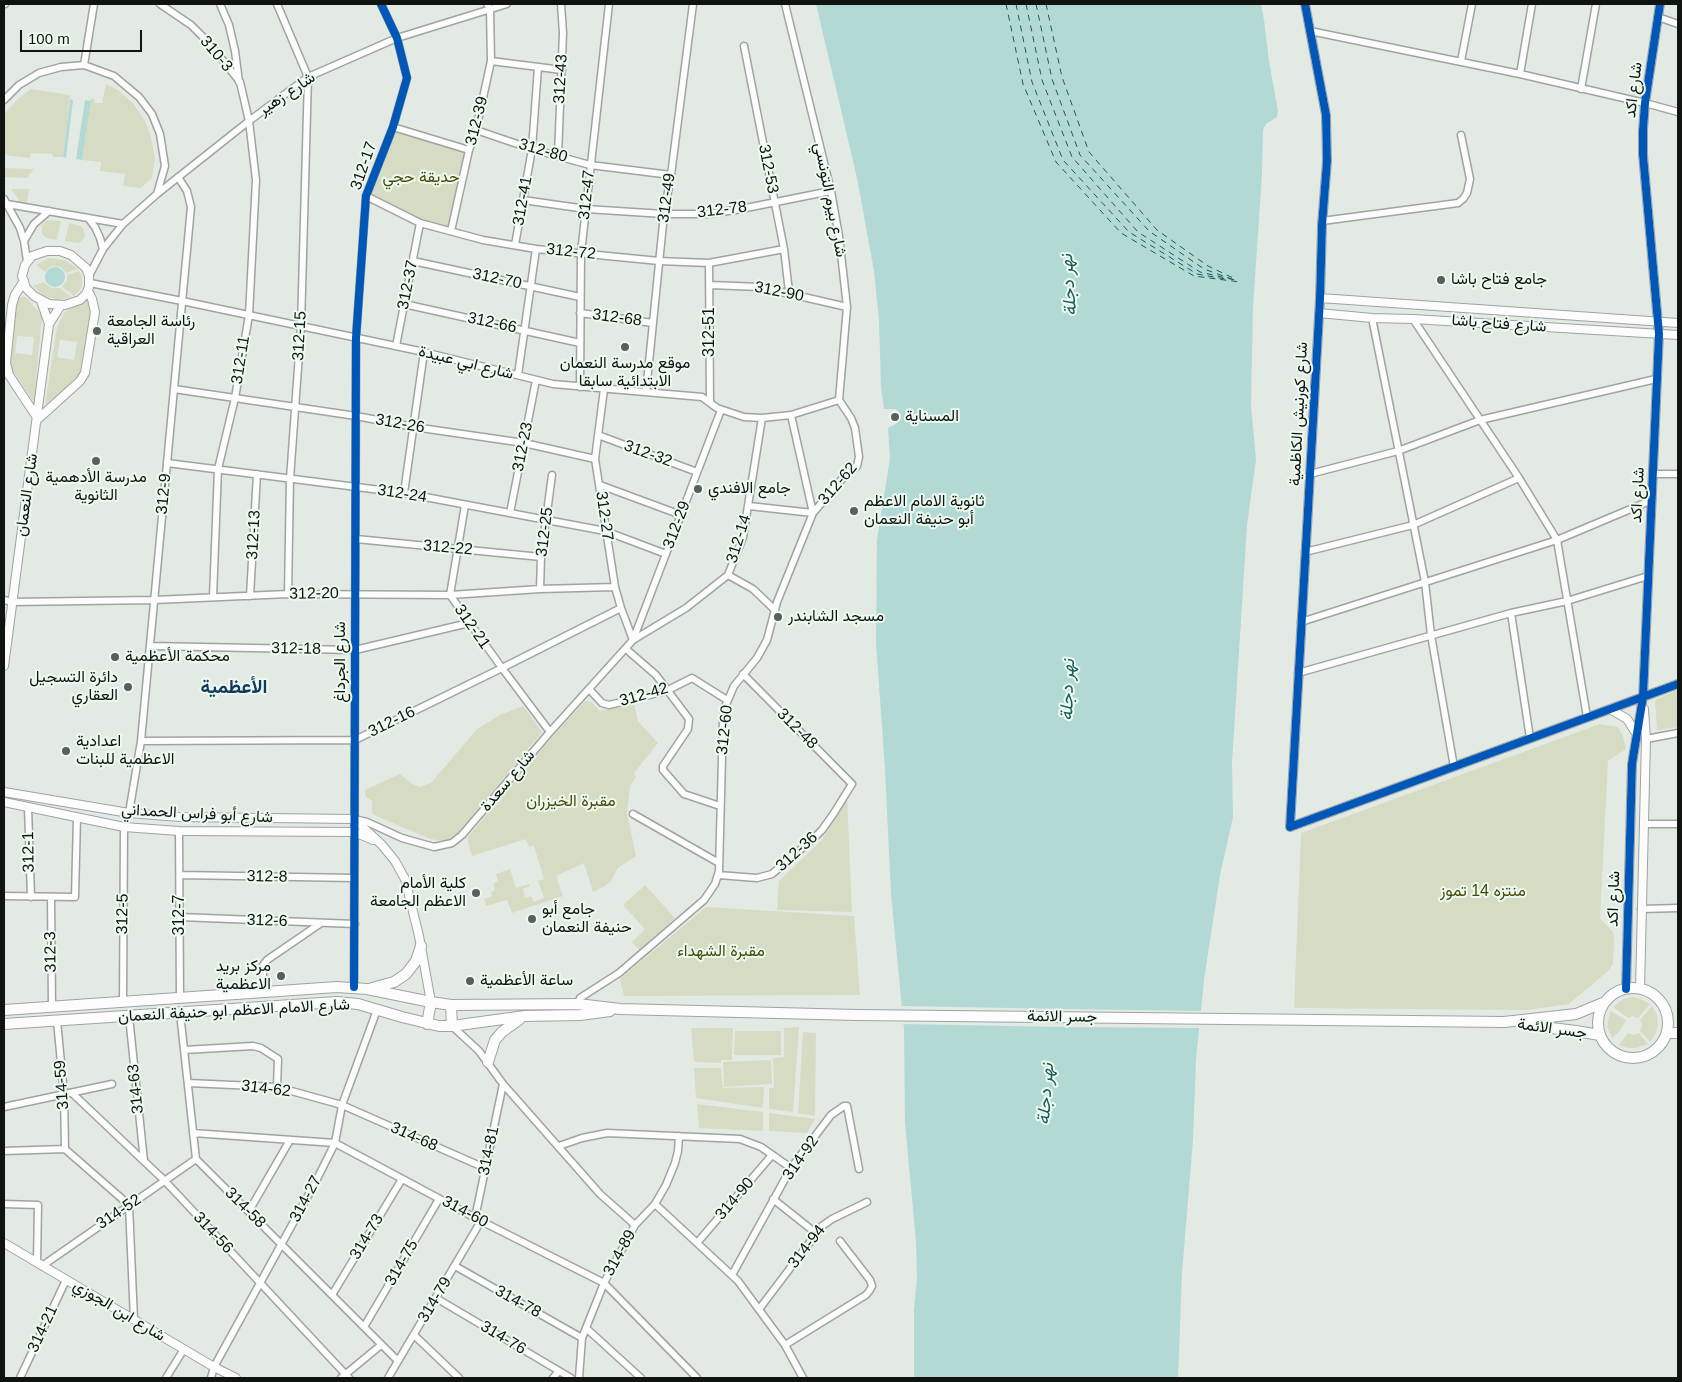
<!DOCTYPE html>
<html>
<head>
<meta charset="utf-8">
<style>
	body { margin:0 }
	#map { position:relative; width:1682px; height:1382px; overflow:hidden; background:#e3eae4; font-family:Helvetica,sans-serif }
	canvas { display:block }
	.frame { position:absolute; inset:0; border:5px solid #101411; pointer-events:none }
	.scale { position:absolute; left:20px; top:30px; width:122px; height:22px; box-sizing:border-box; border:2px solid #101411; border-top:0; padding-left:6px; font-size:15px; line-height:18px; white-space:nowrap; color:#101411; -webkit-text-stroke:4px #edfaf0; paint-order:stroke }
</style>
</head>
<body>
<div id="map">
<canvas width="1682" height="1382"></canvas>
<div class="frame"></div>
<div class="scale">100 m</div>
</div>
<script>
const c = document.querySelector('canvas').getContext('2d');
c.lineJoin = 'round';
function paint(path, color) { c.fillStyle = color; c.fill(path, 'evenodd'); }
const toPath = rows => new Path2D(rows.map(r => 'M' + r).join(''));
function strokePath(path, color, width, dash) { c.strokeStyle = color; c.lineWidth = width; c.lineCap = dash ? 'butt' : 'round'; c.setLineDash(dash || []); c.stroke(path); }
function label(font, color, halo, rows, align = 'center') {
  c.font = font + ' Helvetica,Vazirmatn,sans-serif'; c.lineWidth = 4; c.setLineDash([]); c.textBaseline = 'middle'; c.strokeStyle = halo; c.fillStyle = color; for (const [text, x, y, turn = 0] of rows) {
    c.save(); c.translate(x, y); c.rotate((+turn || 0) * Math.PI / 180); c.textAlign = isNaN(turn) ? turn : align; if (halo) c.strokeText(text, 0, 0); c.fillText(text, 0, 0); c.restore();
  }
}
const green = toPath([
	[106,84,118,90,133,103,145,121,150,133,155,158,152,178,141,188,123,186,125,174,100,171,101,162,82,160,91,98,95,100,94,103,102,103],
	[31,89,70,95,63,157,53,157,52,154,31,153,30,158,4,155,4,114,18,99],
	[393,127,465,149,468,161,451,231,420,223,366,196],
	[4,168,34,169,27,178,4,177],
	[11,189,29,189,27,203,20,202],
	[47,220,61,221,57,240,46,238,42,234,42,225],
	[69,223,81,226,84,230,85,237,79,243,65,241],
	[49,258,65,260,78,269,66,273,61,267,53,266,49,268,45,272,36,265],
	[79,271,82,277,82,286,79,291,74,296,62,287,67,280,67,275],
	[44,282,51,288,60,288,72,297,58,300,43,295,33,286],
	[20,297,26,297,42,316,34,402,9,365,16,309,18,299],
	[17,336,34,337,32,355,15,353],
	[86,299,89,300,92,309,81,377,45,405,57,327,64,313],
	[60,340,77,342,74,360,57,357],
	[1678,690,1678,727,1657,730,1655,700],
	[585,701,591,702,600,711,634,703,638,721,658,743,634,773,636,777,630,786,627,813,636,856,618,868,611,881,605,886,593,892,584,863,556,876,563,896,512,913,507,900,486,906,484,899,492,896,491,892,495,890,493,883,498,882,496,874,510,869,516,888,529,884,530,886,523,889,525,898,531,896,534,902,544,898,538,881,544,879,534,846,529,847,526,839,472,856,468,842,468,837,553,736],
	[523,706,542,732,459,832,451,838,444,841,430,839,372,814,372,801,365,796,365,790,400,774,412,784,420,787,431,783,477,729,500,715],
	[1600,724,1618,727,1623,737,1626,749,1608,761,1600,918,1613,932,1614,940,1613,964,1608,971,1569,1004,1526,1010,1294,1008,1301,833],
	[847,795,852,912,777,910,779,881,822,840],
	[645,885,675,918,639,950,632,942,645,929,623,905],
	[706,907,854,916,860,995,624,996,620,979],
	[1633,997,1643,1000,1650,1004,1638,1018,1633,1016,1628,1018,1613,1007,1623,999],
	[1652,1006,1657,1015,1658,1024,1656,1033,1650,1042,1640,1031,1642,1025,1640,1020],
	[1610,1011,1626,1020,1620,1031,1612,1038,1607,1027],
	[799,1027,793,1112,769,1109,769,1088,774,1088,773,1058,784,1057,784,1028],
	[691,1028,733,1028,732,1060,721,1060,721,1063,694,1062],
	[735,1031,781,1031,781,1055,734,1055],
	[803,1032,816,1033,815,1116,798,1113],
	[1628,1033,1633,1035,1639,1033,1648,1044,1636,1048,1628,1048,1619,1045],
	[771,1060,772,1084,724,1087,723,1062],
	[694,1068,721,1068,723,1088,764,1087,763,1108,696,1098],
	[697,1104,763,1112,763,1131,699,1128],
	[769,1113,815,1119,807,1133,769,1131]
]);
const water = toPath([
	[816,4,1261,4,1264,20,1269,61,1278,111,1277,117,1266,124,1263,130,1262,174,1253,308,1251,405,1256,460,1247,525,1232,763,1233,817,1220,875,1204,980,1196,1060,1193,1140,1182,1273,1178,1378,914,1378,914,1310,917,1278,916,1242,905,1123,904,1029,891,894,885,769,876,643,877,540,890,458,888,428,896,424,901,415,896,409,884,409,881,387,879,320,874,271,857,178],
	[70,99,73,100,66,158,63,157],
	[85,100,91,101,82,160,76,159],
	'45 277a10 10 0 1 1 20 0a10 10 0 1 1-20 0Z'
]);
const pier = toPath([
	[900,1006,1064,1009,1203,1011,1202,1028,1063,1027,901,1024]
]);
const ferry = toPath([
	[1006,4,1023,84,1056,162,1121,233,1194,276,1240,282],
	[1016,4,1032,82,1063,160,1129,232,1197,274,1225,279],
	[1026,4,1042,80,1072,157,1138,232,1200,272,1235,280],
	[1036,4,1052,79,1080,155,1149,231,1204,269,1237,281],
	[1046,4,1062,77,1089,152,1157,230,1208,266,1233,278]
]);
const minor = toPath([
	[4,4,5,4],
	[160,4,191,25,209,43,240,82,249,121,256,180,249,315,235,398,218,469,213,597],
	[220,4,229,25,235,51,239,82],
	[277,4,308,77,301,326,290,479,288,594],
	[785,4,831,191,839,236,847,307,839,400],
	[1658,17,1678,24],
	[1310,31,1520,74,1645,103,1678,112],
	[744,46,784,249,789,292],
	[491,61,562,70],
	[1461,61,1472,4],
	[84,65,94,4],
	[1520,74,1532,4],
	[1581,89,1596,4],
	[4,100,19,85,39,73,61,67,84,65,114,76,139,97,152,114,160,134,165,166,157,194],
	[393,127,469,150],
	[476,130,532,149,590,165,671,175],
	[558,155,563,33,561,4],
	[366,196,420,223,483,240,536,249,659,261,709,263,784,249],
	[4,199,20,228,24,241,27,261],
	[523,200,586,209,664,214,706,214,736,210,831,191],
	[7,204,123,224],
	[88,218,95,227,100,238,103,249],
	[1322,221,1458,203,1463,199,1467,193,1470,179,1461,135],
	[451,231,469,150,476,130,491,61,490,9,487,4],
	[24,241,34,224,49,211],
	[515,245,532,149,538,67],
	[413,261,580,297],
	[709,263,710,402],
	[89,276,103,249,123,224,157,194,249,121,308,77,397,38,507,4],
	[90,283,182,301,424,352,553,384,702,397,717,408,744,417,762,418,791,415,839,400],
	[710,285,760,287,847,307],
	[404,304,580,343],
	[580,313,653,323],
	[1372,318,1425,582,1431,635,1454,767],
	[1413,319,1519,478,1557,540,1587,717],
	[396,346,420,223],
	[518,375,536,249],
	[580,387,581,253,609,4],
	[174,389,356,416,414,427,524,443,595,459],
	[604,389,595,459,615,587,621,608,633,640],
	[646,392,664,214,671,175,693,4],
	[598,435,697,472],
	[167,463,404,493,605,531,666,554],
	[1310,474,1398,451,1480,420,1656,379],
	[1653,474,1678,474],
	[600,485,681,515],
	[404,493,424,352],
	[465,505,450,595,502,668,550,732],
	[749,506,813,513,842,479,857,466,859,457,855,428,851,418,839,400],
	[510,513,536,380],
	[356,539,541,557],
	[1305,552,1413,525,1519,478],
	[728,575,753,589,775,610],
	[540,589,541,557,552,475],
	[250,596,257,474],
	[4,600,13,602,154,600,288,594,450,595,540,589,615,587],
	[1511,613,1530,738],
	[1301,622,1557,540,1652,500],
	[633,640,686,608,728,575,743,537,762,418],
	[150,646,355,650,469,623],
	[626,649,656,675,689,719,688,729,663,766,663,770,684,794,720,806],
	[1298,673,1511,613,1567,601,1648,576],
	[589,689,602,703,609,705,666,691,692,678,727,700],
	[1646,739,1678,733],
	[141,741,355,740,502,668,621,608],
	[28,807,31,897],
	[129,813,141,741,191,207,187,191,178,177],
	[633,814,719,863],
	[355,819,367,822,402,838,434,847,452,843,462,835,550,732,633,640,721,410],
	[1645,824,1678,824],
	[179,831,180,999],
	[180,875,354,878],
	[718,875,757,878,772,874,814,838,822,830,834,813,852,784,743,674],
	[4,896,75,897,77,817],
	[51,897,52,1007],
	[1641,909,1678,908],
	[180,917,355,924],
	[354,987,356,338,366,196,393,127,407,78,397,38,381,4],
	[263,993,263,965,267,960,321,923],
	[123,1002,124,827],
	[578,1004,580,998,619,973,704,900,715,884,719,871,723,721,725,707,734,686,757,658,767,640,777,602,813,513,791,415],
	[180,1013,196,1159,398,1361],
	[129,1016,144,1161],
	[57,1021,64,1094,65,1149],
	[452,1026,479,1051,503,1084,600,1194,635,1225],
	[184,1050,253,1046,261,1048,278,1059,277,1087],
	[188,1083,277,1087,342,1105,485,1168],
	[72,1093,165,1181,349,1378],
	[4,1107,112,1084],
	[193,1133,335,1143,481,1221,604,1283,697,1378],
	[559,1146,582,1138,607,1133,740,1139,761,1147,791,1168],
	[4,1151,65,1149,129,1205,134,1320],
	[773,1199,817,1234],
	[4,1204,38,1205,37,1263],
	[655,1204,738,1281,785,1345,803,1378],
	[249,1211,290,1140],
	[475,1218,503,1084],
	[697,1243,772,1155],
	[42,1266,196,1159],
	[455,1266,582,1338],
	[732,1275,791,1168,831,1115,844,1106,847,1106,859,1169],
	[332,1295,402,1179],
	[436,1298,571,1378],
	[760,1308,822,1226,832,1219,867,1202],
	[364,1327,439,1199],
	[586,1328,641,1378],
	[414,1335,459,1378],
	[785,1345,866,1295,870,1290,872,1286,870,1280,840,1241],
	[20,1378,66,1280],
	[166,1378,184,1349],
	[211,1378,214,1367,315,1183,335,1143,342,1105,377,1010],
	[341,1378,381,1345],
	[388,1378,481,1221],
	[553,1378,559,1371],
	[579,1378,582,1338,604,1283,635,1225,655,1204,666,1185,675,1163,678,1151,679,1136]
]);
const tertiary = toPath([
	[1305,4,1326,115,1327,161,1322,225,1320,298,1290,827,1678,684],
	[47,251,60,251,71,255,86,268,89,276,89,287,86,294,80,300,65,305,49,304,34,296,26,288,22,276,25,265,32,256,47,251],
	[24,281,15,295,12,305,6,363,9,375,38,419,80,381,85,373,95,312,92,299,88,291],
	[1320,298,1678,323],
	[41,301,49,324],
	[1319,313,1372,318,1413,319,1678,335],
	[4,666,49,324,61,305],
	[1610,709,1627,719,1636,733],
	[4,792,129,813,180,817,354,819,382,845,395,861,405,879,419,936,431,1002],
	[4,802,124,827,179,831,354,832,373,840],
	[1626,989,1632,764,1643,697,1659,334,1643,155,1643,130,1645,103,1660,4],
	[1640,989,1646,739,1644,709],
	[4,1243,214,1367,236,1378]
]);
const primary = toPath([
	[372,988,394,982,406,974,416,961,421,946],
	'1598 1023a35 35 0 1 1 70 0a35 35 0 1 1-70 0Z',
	[451,1005,452,1026],
	[4,1010,337,987,367,989,431,1002,451,1005,578,1004,620,1009,857,1015,1504,1022,1576,1014,1605,1002],
	[4,1024,337,1002,358,1004,402,1017,439,1026,452,1026,525,1016,580,1015,610,1011],
	[427,1024,431,1002],
	[1527,1025,1576,1031,1600,1035],
	[1667,1033,1678,1033],
	[488,1062,495,1040,502,1032,520,1019]
]);
const cycleway = toPath([
	[1305,4,1326,115,1327,161,1322,225,1320,298,1290,827,1678,684],
	[354,987,356,338,366,196,393,127,407,78,397,38,381,4],
	[1626,989,1632,764,1643,697,1659,334,1643,155,1643,130,1645,103,1660,4]
]);
const markers = [
	[1441,280,5,"#5a5f5b"],
	[97,331,5,"#5a5f5b"],
	[625,347,5,"#5a5f5b"],
	[895,417,5,"#5a5f5b"],
	[96,461,5,"#5a5f5b"],
	[698,489,5,"#5a5f5b"],
	[854,511,5,"#5a5f5b"],
	[778,617,5,"#5a5f5b"],
	[115,657,5,"#5a5f5b"],
	[128,687,5,"#5a5f5b"],
	[66,751,5,"#5a5f5b"],
	[476,893,5,"#5a5f5b"],
	[532,919,5,"#5a5f5b"],
	[281,976,5,"#5a5f5b"],
	[470,981,5,"#5a5f5b"]
];
const streetNames = [
	["310-3",216,54,50],
	["312-43",561,79,-87],
	["شارع اكد",1634,90,-83],
	["شارع زهير",287,94,-34],
	["312-39",477,121,-76],
	["312-80",543,151,16],
	["312-17",364,166,-71],
	["312-53",768,169,79],
	["312-47",587,195,-84],
	["312-49",667,198,-82],
	["شارع بيرم التونسي",830,200,79],
	["312-41",523,201,-80],
	["312-78",722,210,-7],
	["312-72",571,252,6],
	["312-70",497,279,12],
	["312-37",408,285,-79],
	["312-90",779,292,11],
	["312-68",617,318,8],
	["312-66",492,323,12],
	["شارع فتاح باشا",1499,324,4],
	["312-51",710,332,-90],
	["312-15",300,336,-87],
	["312-11",241,360,-81],
	["شارع ابي عبيدة",466,363,14],
	["شارع كورنيش الكاظمية",1299,414,-87],
	["312-26",400,424,10],
	["312-23",523,447,-79],
	["312-32",648,454,20],
	["312-62",838,484,-49],
	["312-9",164,494,-85],
	["312-24",402,494,9],
	["شارع النعمان",27,495,-82],
	["شارع اكد",1638,495,-87],
	["312-27",604,516,82],
	["312-29",677,525,-69],
	["312-25",545,532,-83],
	["312-13",254,535,-87],
	["312-14",739,539,-73],
	["312-22",448,548,5],
	["312-20",314,594,-1],
	["312-21",472,627,55],
	["312-18",296,649,1],
	["شارع الجرداغ",341,662,-90],
	["312-42",644,695,-16],
	["312-16",392,722,-26],
	["312-48",797,729,45],
	["312-60",725,730,-84],
	["شارع سعدة",508,781,-50],
	["شارع أبو فراس الحمداني",197,814,3],
	["312-1",29,852,-91],
	["312-36",797,852,-42],
	["312-8",267,877,1],
	["شارع اكد",1614,899,-88],
	["312-5",123,914,-89],
	["312-7",180,915,-90],
	["312-6",267,921,2],
	["312-3",51,952,-91],
	["شارع الامام الاعظم ابو حنيفة النعمان",234,1011,-3],
	["جسر الائمة",1062,1017,1],
	["جسر الائمة",1552,1029,8],
	["314-59",62,1085,-94],
	["314-63",136,1089,-96],
	["314-62",266,1089,7],
	["314-68",414,1137,24],
	["314-81",489,1151,-78],
	["314-92",801,1158,-55],
	["314-27",306,1199,-62],
	["314-90",735,1199,-49],
	["314-58",245,1208,45],
	["314-52",119,1212,-34],
	["314-60",465,1212,28],
	["314-56",213,1233,47],
	["314-73",367,1237,-59],
	["314-94",807,1247,-52],
	["314-89",620,1253,-61],
	["314-75",402,1263,-60],
	["314-79",435,1300,-59],
	["314-78",518,1302,29],
	["شارع ابن الجوزي",119,1311,31],
	["314-21",43,1329,-65],
	["314-76",503,1338,31]
];
const parkNames = [
	["حديقة حجي",421,178],
	["مقبرة الخيزران",571,802],
	["منتزه 14 تموز",1483,892],
	["مقبرة الشهداء",721,952]
];
const poiNames = [
	["جامع فتاح باشا",1451,280],
	["رئاسة الجامعة",107,322],
	["العراقية",107,340],
	["موقع مدرسة النعمان",625,364,"center"],
	["الابتدائية سابقا",625,382,"center"],
	["المسناية",905,417],
	["مدرسة الأدهمية",96,478,"center"],
	["الثانوية",96,496,"center"],
	["جامع الافندي",708,489],
	["ثانوية الامام الاعظم",864,502],
	["أبو حنيفة النعمان",864,520],
	["مسجد الشابندر",788,617],
	["محكمة الأعظمية",125,657],
	["دائرة التسجيل",118,678,"right"],
	["العقاري",118,696,"right"],
	["اعدادية",76,742],
	["الاعظمية للبنات",76,760],
	["كلية الأمام",466,884,"right"],
	["الاعظم الجامعة",466,902,"right"],
	["جامع أبو",542,910],
	["حنيفة النعمان",542,928],
	["مركز بريد",271,967,"right"],
	["الاعظمية",271,985,"right"],
	["ساعة الأعظمية",480,981]
];
const waterNames = [
	["نهر دجلة",1069,285,-94],
	["نهر دجلة",1068,690,-88],
	["نهر دجلة",1046,1094,-86]
];
const quarterNames = [
	["الأعظمية",234,688]
];
paint(green, '#d6dcc4');
paint(water, '#b3d9d5');
paint(pier, '#e3eae4');
strokePath(ferry, '#185c5a', 1, [6, 5]);
strokePath(minor, '#9fa4a0', 9);
strokePath(tertiary, '#9fa4a0', 10);
strokePath(primary, '#9fa4a0', 12);
strokePath(minor, '#fbfcfb', 6);
strokePath(tertiary, '#fbfcfb', 8);
strokePath(primary, '#fbfcfb', 10);
strokePath(cycleway, '#0057b8', 8);
for (const [x, y, r, color] of markers) { const dot = new Path2D(); dot.arc(x, y, r, 0, 2 * Math.PI); c.fillStyle = color; c.fill(dot); strokePath(dot, '#edfaf0', 2); }
label('16px', '#101411', '#edfaf0', streetNames);
label('16px', '#464a09', '#edfaf0', parkNames);
label('16px', '#101411', '#edfaf0', poiNames, 'left');
label('italic 18px', '#185c5a', '#edfaf0', waterNames);
label('bold 19px', '#11395f', '#edfaf0', quarterNames);
</script>
</body>
</html>
